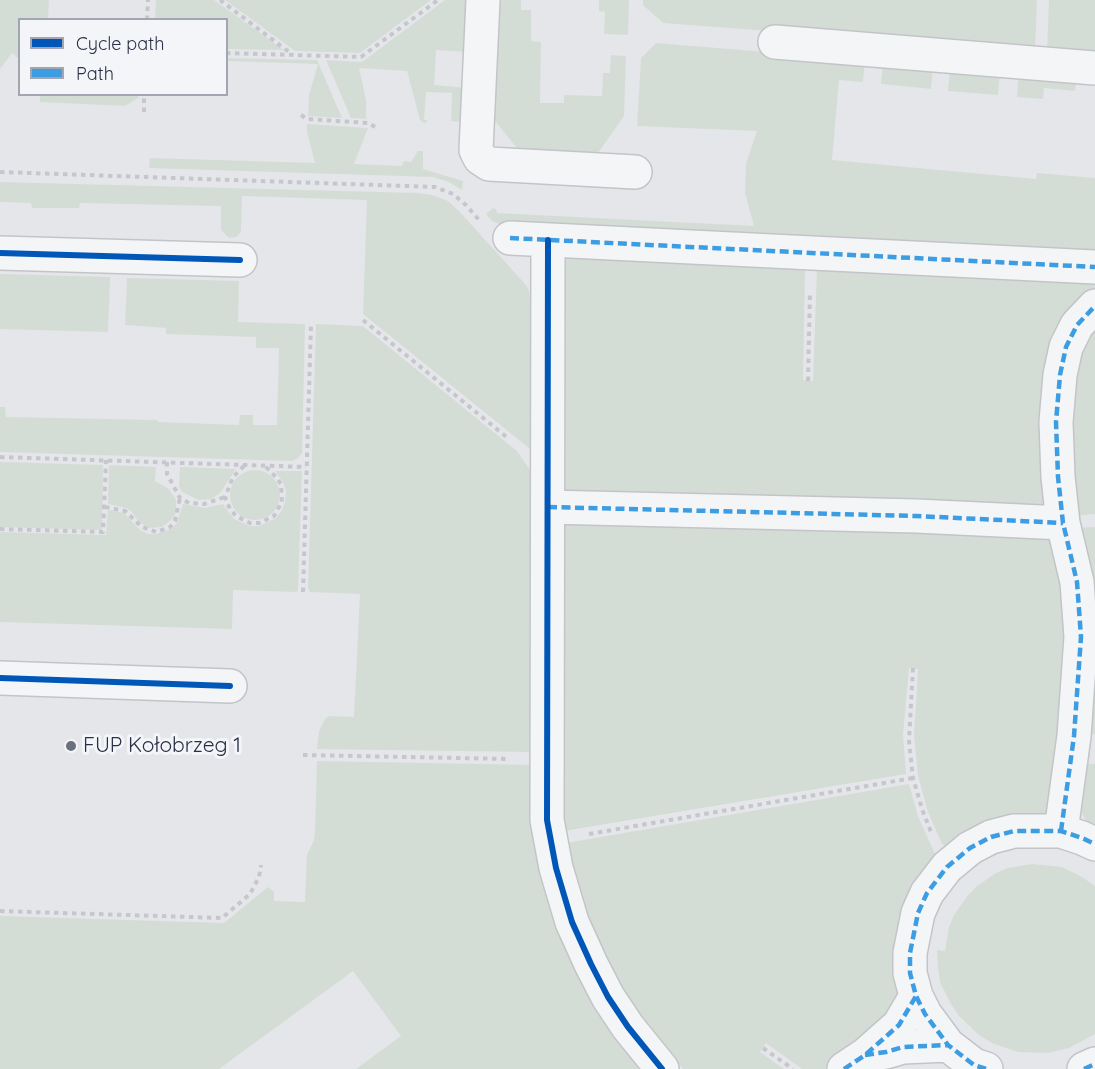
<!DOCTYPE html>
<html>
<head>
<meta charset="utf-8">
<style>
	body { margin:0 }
	#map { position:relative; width:1095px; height:1069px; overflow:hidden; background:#e5e6ea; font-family:Quicksand,sans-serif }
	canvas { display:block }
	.legend { position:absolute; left:18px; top:18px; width:210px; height:78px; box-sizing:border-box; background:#f3f5f9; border:2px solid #a3a6b1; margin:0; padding:8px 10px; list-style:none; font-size:18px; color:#2a3045 }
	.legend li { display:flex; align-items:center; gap:12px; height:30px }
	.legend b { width:30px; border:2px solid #a3a6b1 }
</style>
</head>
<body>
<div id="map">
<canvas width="1095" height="1069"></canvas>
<ul class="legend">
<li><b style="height:8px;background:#0057b8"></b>Cycle path</li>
<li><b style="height:8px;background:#3d9de3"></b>Path</li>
</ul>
</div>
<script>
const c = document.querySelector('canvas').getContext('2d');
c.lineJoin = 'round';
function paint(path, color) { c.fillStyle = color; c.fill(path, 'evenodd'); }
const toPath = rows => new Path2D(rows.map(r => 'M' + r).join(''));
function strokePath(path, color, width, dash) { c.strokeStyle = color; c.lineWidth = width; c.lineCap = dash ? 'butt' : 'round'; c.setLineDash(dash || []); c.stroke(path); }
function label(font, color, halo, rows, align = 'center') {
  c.font = font + ' Quicksand,sans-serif'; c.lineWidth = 6; c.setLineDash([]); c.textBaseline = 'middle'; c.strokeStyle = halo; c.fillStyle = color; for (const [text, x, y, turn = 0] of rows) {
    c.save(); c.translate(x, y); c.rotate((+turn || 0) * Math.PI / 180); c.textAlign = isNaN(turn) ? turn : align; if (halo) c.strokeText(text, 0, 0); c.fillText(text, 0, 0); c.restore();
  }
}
const green = toPath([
	[0,0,49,0,48,19,20,20,19,59,12,53,0,69],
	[156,0,214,0,284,50,227,49,226,20,155,19],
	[225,0,431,0,360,53,295,51],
	[445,0,470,0,468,52,436,50,434,85,467,88,465,122,451,121,452,93,426,92,424,120,427,120,427,122,424,123,420,120,407,71,359,68,366,100,366,119,351,118,326,60,362,62],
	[497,0,521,0,521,10,531,10,531,41,541,42,540,103,564,103,564,95,602,96,603,73,610,73,611,55,626,56,624,116,598,153,517,148,491,116],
	[599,0,629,0,628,35,604,34,605,12,599,11],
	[643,0,1037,0,1035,51,663,23,643,5],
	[1049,0,1095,0,1095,55,1047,52],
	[656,43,865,60,863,82,839,80,832,160,1036,179,1037,173,1095,178,1095,256,508,228,492,221,486,214,493,208,496,209,497,213,754,226,745,193,746,164,757,131,637,126,641,58],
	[227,58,317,60,342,118,308,116,309,95,318,64,227,61],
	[883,62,933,66,931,89,881,84],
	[950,67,1000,70,998,95,948,91],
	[1019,72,1076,76,1075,91,1044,88,1043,99,1017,97],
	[40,95,138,94,139,95,138,98,125,106,40,102],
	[307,124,368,128,354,164,402,166,404,161,411,162,418,151,423,151,423,169,463,181,462,190,449,182,433,177,149,168,150,158,315,163,307,132],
	[0,182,418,193,432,195,448,201,459,211,526,285,529,291,530,298,530,449,363,314,367,200,242,196,241,232,236,237,229,238,221,230,221,206,80,203,79,208,32,208,31,203,0,202],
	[570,255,803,267,805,271,803,380,813,381,817,268,1095,276,1095,291,1049,500,1043,510,566,491,563,487,563,265],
	[0,274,110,277,108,332,0,329],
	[127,278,239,281,238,322,305,324,302,453,298,458,292,461,0,452,0,407,5,407,6,417,157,420,158,422,239,425,240,415,253,415,253,425,277,425,279,348,256,348,256,337,166,334,166,328,125,325],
	[1095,320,1095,514,1073,516,1072,364],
	[316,324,363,326,517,451,530,470,531,752,317,749,319,731,325,719,329,716,354,717,360,594,310,592,308,588],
	[0,462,103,465,102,530,0,527],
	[109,465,156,467,155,481,169,489,176,500,176,513,172,519,162,527,149,528,138,521,131,511,126,508,108,504],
	[180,467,236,469,221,492,211,499,199,500,182,492,179,487],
	'230 495a25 25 0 1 1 50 0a25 25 0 1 1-50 0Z',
	[275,471,302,471,298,590,297,592,233,590,232,629,0,622,0,532,106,535,108,510,124,513,140,530,148,534,156,534,171,529,177,523,183,504,205,508,223,504,234,519,250,526,259,526,276,518,282,510,285,502,286,491,283,482],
	[566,522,911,529,911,532,919,533,920,529,1049,534,1065,583,1068,673,1048,816,947,847,942,844,928,812,918,776,914,736,918,669,909,668,903,735,906,774,564,831,563,812,564,525],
	[1095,527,1095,734,1085,733,1075,528],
	[317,761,532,765,642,1069,356,1069,401,1036,353,971,219,1069,0,1069,0,916,224,923,268,887,274,892,274,901,305,902,307,855,314,840,315,830],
	[1081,763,1095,764,1095,833,1090,831,1077,802],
	[909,784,918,816,935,854,902,1000,826,1069,802,1069,766,1043,760,1052,784,1069,683,1069,644,1021,615,977,603,956,581,899,566,843],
	[1032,864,1062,867,1082,877,1095,886,1095,1034,1069,1048,1047,1053,1018,1052,992,1043,979,1035,959,1016,951,1004,940,982,938,969,937,950,945,951,949,927,954,915,968,895,977,886,996,873,1008,868]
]);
const path = toPath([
	[220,0,293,55],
	[147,20,148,0],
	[226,53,361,57,438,0],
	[144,112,144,94],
	[301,115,307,119,368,123,375,127],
	[0,172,435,187,453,194,466,205,479,220],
	[363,320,509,439],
	[808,381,810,292],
	[0,457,306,467],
	[167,462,167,474,180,498,189,503,204,504,225,497],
	[244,466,233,477,225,497,230,509,236,516,250,523,259,523,274,516,282,502,281,484,276,477,265,466],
	[105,507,125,511,142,527,156,532,170,527,175,521,180,498],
	[0,529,103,532,106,460],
	[303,592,311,324],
	[913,668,909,741,913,778,922,809,931,832],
	[303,755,510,759],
	[589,834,913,778],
	[0,911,222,918,250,894,259,877,261,865],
	[763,1048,793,1069]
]);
const minor = toPath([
	[483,0,476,150,480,158,489,164,635,172],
	[775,42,1095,68],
	[510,238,1095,267],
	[548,240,547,820,556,868,572,922,591,964,608,997,628,1027,662,1069],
	[0,253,240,260],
	[548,507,916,516,1063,523],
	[0,678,230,686],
	[1061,831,1074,736,1081,637,1077,582,1063,523,1058,477,1056,422,1060,375,1066,347,1077,325,1095,306],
	[866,1055,886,1052,903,1047,948,1045],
	[844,1069,865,1055,899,1025,916,996],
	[986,1069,974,1065,948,1045,925,1014,916,996,910,973,910,953,918,913,927,893,947,867,970,848,991,837,1014,831,1061,831,1082,838,1095,844],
	[1084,1069,1095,1064]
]);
const quiet = toPath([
	[510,238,1095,267],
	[548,507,916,516,1063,523],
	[1061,831,1074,736,1081,637,1077,582,1063,523,1058,477,1056,422,1060,375,1066,347,1077,325,1095,306],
	[865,1055,886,1052,903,1047,948,1045],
	[844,1069,865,1055,899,1025,916,996],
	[986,1069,974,1065,948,1045,925,1014,916,996,910,973,910,953,918,913,927,893,947,867,970,848,991,837,1014,831,1061,831,1082,838,1095,844],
	[1084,1069,1095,1064]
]);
const cycleway = toPath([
	[548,240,547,820,556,868,572,922,591,964,608,997,628,1027,662,1069],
	[0,253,240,260],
	[0,678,230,686]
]);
const markers = [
	[71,746,6,"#6b707f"]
];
const poiNames = [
	["FUP Kołobrzeg 1",83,746]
];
paint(green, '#d4ddd5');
strokePath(minor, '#c3c4c8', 36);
strokePath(path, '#c6c7cd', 4, [4.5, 4.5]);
strokePath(minor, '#f4f5f7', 33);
strokePath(quiet, '#3d9de3', 4.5, [9, 4.5]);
strokePath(cycleway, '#0057b8', 6);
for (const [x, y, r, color] of markers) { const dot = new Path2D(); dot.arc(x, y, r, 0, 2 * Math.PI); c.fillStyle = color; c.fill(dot); strokePath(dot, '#f3f5f9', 2); }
label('21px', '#2a3045', '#f3f5f9', poiNames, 'left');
</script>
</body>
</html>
